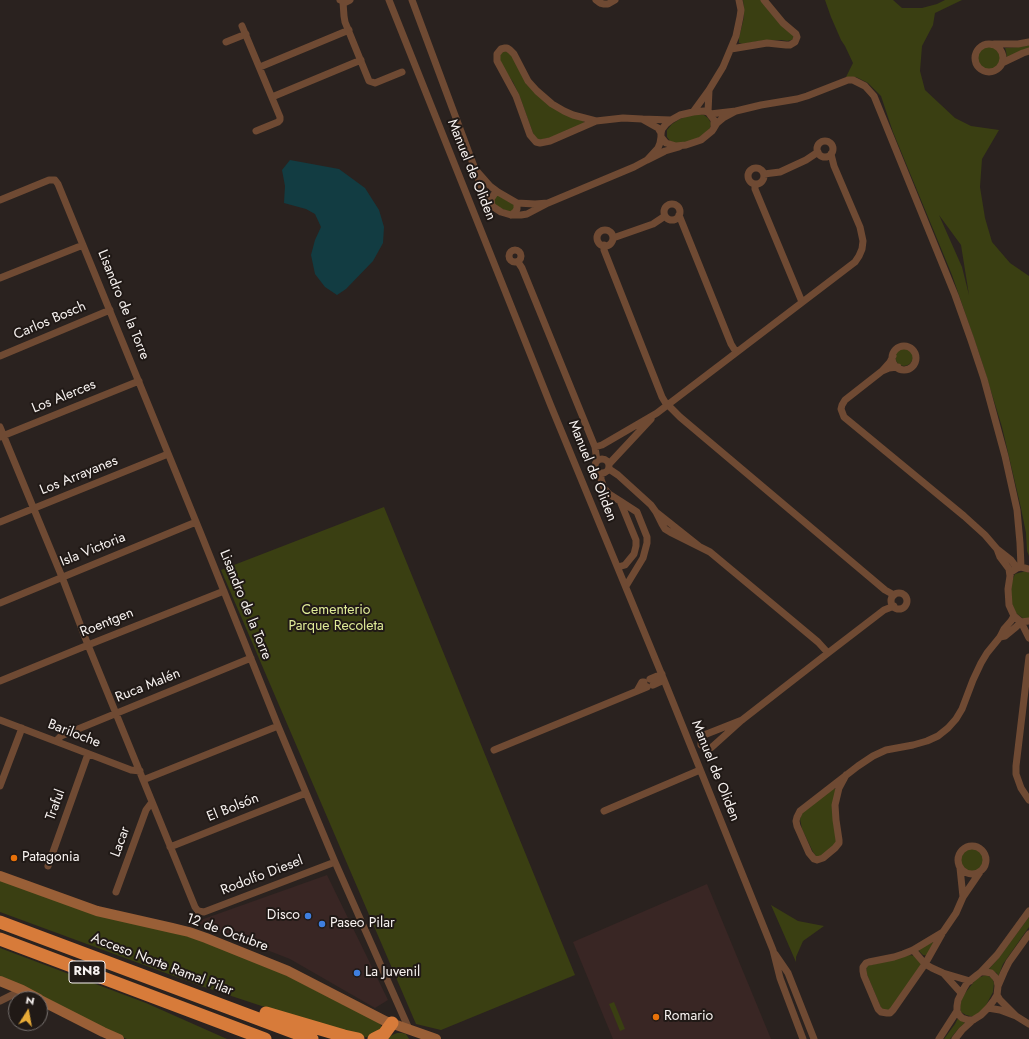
<!DOCTYPE html>
<html>
<head>
<meta charset="utf-8">
<style>
	body { margin:0 }
	#map { position:relative; width:1029px; height:1039px; overflow:hidden; background:#2a221f; font-family:Jost,sans-serif }
	canvas { display:block }
	.north { position:absolute; left:8px; top:991px; width:40px; height:40px; box-sizing:border-box; background:#201916; border:1px solid #76706e; border-radius:50%; rotate:11deg; font-size:11px; font-weight:700; line-height:16px; text-align:center; color:#f8f3f1 }
	.north::after { content:''; display:block; margin:auto; width:14px; height:18px; background:#e8ab37; clip-path:polygon(50% 0,100% 100%,50% 72%,0 100%) }
</style>
</head>
<body>
<div id="map">
<canvas width="1029" height="1039"></canvas>
<div class="north">N</div>
</div>
<script>
const c = document.querySelector('canvas').getContext('2d');
c.lineJoin = 'round';
function paint(path, color) { c.fillStyle = color; c.fill(path, 'evenodd'); }
const toPath = rows => new Path2D(rows.map(r => 'M' + r).join(''));
function strokePath(path, color, width, dash) { c.strokeStyle = color; c.lineWidth = width; c.lineCap = dash ? 'butt' : 'round'; c.setLineDash(dash || []); c.stroke(path); }
function label(font, color, halo, rows, align = 'center') {
  c.font = font + ' Jost,sans-serif'; c.lineWidth = 4; c.setLineDash([]); c.textBaseline = 'middle'; c.strokeStyle = halo; c.fillStyle = color; for (const [text, x, y, turn = 0] of rows) {
    c.save(); c.translate(x, y); c.rotate((+turn || 0) * Math.PI / 180); c.textAlign = isNaN(turn) ? turn : align; if (halo) c.strokeText(text, 0, 0); c.fillText(text, 0, 0); c.restore();
  }
}
const commercial = toPath([
	[327,875,388,1000,375,1008,290,959,195,922],
	[707,884,771,1039,613,1039,573,942]
]);
const green = toPath([
	[743,0,761,0,794,36,792,40,787,41,781,40,759,41,743,44,739,43,739,38,744,17,744,9],
	[825,0,893,0,902,8,922,8,937,4,945,0,962,0,935,13,933,25,922,46,920,71,925,90,955,118,971,126,999,130,982,159,980,187,985,218,992,242,1010,263,1029,276,1029,556,1027,551,1026,533,1021,508,1002,427,982,362,952,275,893,132,881,96,868,83,856,77,846,77,853,63,845,46,841,40,831,17],
	[939,215,961,245,969,295,962,267],
	[1029,45,1029,49,1007,58,1006,51,1005,48,1019,47],
	'977 58a12 12 0 1 1 24 0a12 12 0 1 1-24 0Z',
	[503,51,508,52,513,56,527,85,581,120,584,122,584,125,555,137,538,140,534,136,520,97,513,82,501,65,498,58],
	[693,114,704,115,708,118,711,123,710,128,707,132,697,139,689,143,674,143,670,141,667,137,667,130,672,124,680,119],
	[495,195,498,195,516,206,512,213,493,205],
	'895 357a9 9 0 1 1 18 0a9 9 0 1 1-18 0Z',
	[384,507,575,975,441,1030,416,1024,221,570],
	[1026,571,1029,573,1029,618,1024,619,1016,613,1012,604,1010,593,1011,583,1015,574],
	[833,789,836,789,838,837,836,845,820,857,816,856,813,852,802,829,800,819,802,812],
	'960 859a12 12 0 1 1 24 0a12 12 0 1 1-24 0Z',
	[0,878,181,933,268,966,378,1022,381,1025,381,1028,372,1037,362,1037,289,1015,201,986,0,912],
	[771,905,798,921,824,926,803,941,796,957,796,962],
	[1029,917,1029,927,1003,964,998,977,997,973,988,970,998,959],
	[933,942,934,944,928,956,923,955,919,951,921,948],
	[0,948,146,1003,227,1039,127,1039,105,1030,0,977],
	[909,955,916,956,921,963,920,967,890,1010,882,1010,866,972,867,966],
	[986,975,992,978,994,983,993,992,984,1009,974,1017,966,1015,961,1012,960,1007,962,997,977,978],
	[614,1002,625,1029,620,1031,609,1004],
	[958,1018,965,1023,959,1028,950,1039,944,1039,955,1024],
	[397,1033,402,1033,406,1034,409,1039,383,1039]
]);
const water = toPath([
	[290,160,339,169,365,188,379,210,384,227,383,243,373,261,346,289,337,295,325,287,315,274,311,255,315,240,321,227,315,214,306,209,284,203,285,186,282,170]
]);
const street = toPath([
	[340,0,346,2,350,0],
	[389,0,551,406,664,680,773,950,780,978,803,1039],
	[412,0,475,169],
	[596,0,600,3,604,4,608,4,615,0],
	[343,2,344,16,345,22,369,81,375,83,402,72],
	[242,26,280,117,280,120,278,122,256,131],
	[226,42,246,34],
	'975 58a14 14 0 1 1 28 0a14 14 0 1 1-28 0Z',
	[994,44,1018,44,1029,42],
	[731,49,767,43,786,45,790,45,795,42,797,37,796,34,783,23,764,0],
	[1002,63,1023,53,1029,51],
	[260,67,349,30],
	[709,90,723,67,736,36,740,17,741,10,739,0],
	[272,97,361,60],
	[736,111,761,105,797,99,807,96,848,80,853,80,865,86,874,96,955,295,971,340,984,379,1005,456,1017,510,1020,543,1021,567],
	[693,112,709,90,708,112,714,120,714,128,712,131,701,140,686,145,676,146,666,143,661,137,661,133,662,129,666,124,671,120,680,115,693,112,704,111,708,112],
	[710,114,736,111,723,118,717,123,714,128],
	[596,121,573,115,564,111,552,104,537,91,528,81,514,54,510,50,507,48,505,48,501,49,497,54,497,61,516,96,530,135,536,142,540,143,550,141,596,121,623,118,642,119],
	[661,133,658,128,642,119,671,120],
	[661,137,660,143,658,148,647,160,665,151,679,147],
	'817 149a8 8 0 1 1 16 0a8 8 0 1 1-16 0Z',
	'748 176a8 8 0 1 1 16 0a8 8 0 1 1-16 0Z',
	[764,174,780,172,806,160,818,152],
	[755,184,755,189,802,302],
	[0,200,49,180,55,180,58,184,201,534,278,726,335,862,409,1029],
	[548,203,634,167,647,160],
	'664 212a8 8 0 1 1 16 0a8 8 0 1 1-16 0Z',
	[491,205,483,192,475,169,490,186,498,192],
	[511,215,515,212,517,209,517,203,498,192,495,193,491,199,492,206,501,212,511,215,521,215,527,214,548,203,535,204,517,203],
	[679,215,731,344,736,352],
	'597 238a8 8 0 1 1 16 0a8 8 0 1 1-16 0Z',
	[613,238,653,224,665,216],
	[604,245,604,250,662,397,665,402,680,417,885,590,894,595],
	'509 256a6 6 0 1 1 12 0a6 6 0 1 1-12 0Z',
	[518,262,522,268,595,447,597,461],
	[0,278,83,245],
	'892 358a12 12 0 1 1 24 0a12 12 0 1 1-24 0Z',
	[0,356,110,310],
	[893,356,890,362,882,371,889,368,898,367],
	[882,371,845,400,842,405,841,409,844,417,964,516,985,535,997,549],
	[0,427,62,577,88,645,195,907,198,911,204,912,335,862],
	[0,437,139,381],
	[595,447,602,445,657,413,855,262,859,256,862,249,863,241,860,227,834,166,831,154],
	'595 466a7 7 0 1 1 14 0a7 7 0 1 1-14 0Z',
	[609,464,651,419],
	[609,469,618,475,651,505,656,512],
	[601,473,601,479,604,488,609,494,620,501],
	[0,522,168,454],
	[700,547,656,512,662,524,665,529,670,532,710,552,818,642,828,653],
	[618,567,625,565,634,554,636,546,636,540,620,501,637,512,647,537,647,543,643,558,626,586],
	[1029,569,1021,567,1017,568,1011,572,1010,576,1008,589,1009,605,1014,616,1021,622,1029,621],
	[1010,576,1009,569,1000,557,997,549,1011,560,1017,568],
	'891 601a8 8 0 1 1 16 0a8 8 0 1 1-16 0Z',
	[0,603,196,522],
	[1000,637,1005,636,1016,627,1021,622,1029,638],
	[1029,657,1016,766,1016,774,1021,788,1029,800],
	[650,679,662,674],
	[0,681,88,645,224,591],
	[653,685,664,680],
	[637,691,642,682,644,682],
	[0,720,131,770,140,771],
	[742,720,704,735,701,739,701,745,708,749,712,747,742,720,828,653,884,610,894,606],
	[56,741,61,736,251,658],
	[494,750,647,687],
	[846,775,839,788,835,805,836,820,839,840,839,843,835,848,823,858,817,860,814,859,809,853,797,826,796,821,797,817,800,811,858,766,873,756,886,750,913,745,927,741,938,736,948,728,956,719,962,709,973,680,981,663,987,653,1000,637,1004,629,1011,621,1014,616],
	[143,780,278,726],
	[0,786,22,728],
	[604,811,700,770],
	'958 860a14 14 0 1 1 28 0a14 14 0 1 1-28 0Z',
	[170,847,306,793],
	[48,866,88,754],
	[960,868,963,897,980,872],
	[116,892,146,810,152,802],
	[943,932,913,950,903,954,894,957,869,962,866,963,863,967,863,971,864,976,878,1009,881,1012,887,1013,890,1013,893,1010,925,964,943,932,956,913,963,897],
	[913,950,925,964,932,968,943,973,970,981],
	[775,954,788,973,814,1039],
	[981,972,997,955,1029,911],
	[944,974,961,993],
	[998,986,1004,972,1009,962,1029,934],
	[0,1001,22,990],
	[988,1008,1000,1010,1016,1016,1000,1000,997,995],
	[1016,1016,1029,1024],
	[939,1039,957,1011],
	[955,1039,962,1030,973,1020,981,1015,988,1008,994,1000,997,995,998,986,997,980,995,977,991,973,986,972,981,972,977,975,967,983,964,988,958,1000,957,1006,957,1011,959,1015,962,1018,968,1020,973,1020]
]);
const secondary = toPath([
	[0,876,97,911,172,928,189,932,206,938,288,971,385,1021,436,1039],
	[0,981,22,990,39,999],
	[40,1000,103,1032,119,1039]
]);
const highway = toPath([
	[0,922,312,1039],
	[0,939,265,1039],
	[266,1013,344,1036,358,1039],
	[374,1039,384,1034,392,1023]
]);
const markers = [
	[14,858,4,"#e8710a"],
	[308,916,4,"#3f7fe0"],
	[322,924,4,"#3f7fe0"],
	[357,973,4,"#3f7fe0"],
	[656,1017,4,"#e8710a"]
];
const shields = [
	[87,972,36]
];
const shieldNames = [
	["RN8",87,972]
];
const streetNames = [
	["Manuel de Oliden",471,170,68],
	["Lisandro de la Torre",123,305,68],
	["Carlos Bosch",50,321,-23],
	["Los Alerces",64,397,-22],
	["Manuel de Oliden",592,471,68],
	["Los Arrayanes",79,476,-22],
	["Isla Victoria",93,550,-22],
	["Lisandro de la Torre",245,605,68],
	["Roentgen",107,623,-22],
	["Ruca Malén",148,686,-22],
	["Bariloche",74,734,21],
	["Manuel de Oliden",715,771,68],
	["Traful",56,805,-70],
	["El Bolsón",233,808,-22],
	["Lacar",121,842,-70],
	["Rodolfo Diesel",262,876,-21],
	["12 de Octubre",227,933,20],
	["Acceso Norte Ramal Pilar",162,965,21]
];
const parkNames = [
	["Cementerio",336,611],
	["Parque Recoleta",336,627]
];
const poiNames = [
	["Patagonia",22,858],
	["Disco",300,916,"right"],
	["Paseo Pilar",330,924],
	["La Juvenil",365,973],
	["Romario",664,1017]
];
paint(commercial, '#392624');
paint(green, '#3a3f12');
paint(water, '#123c42');
strokePath(street, '#6f4a33', 7);
strokePath(secondary, '#995f37', 10);
strokePath(highway, '#d77b3a', 13);
for (const [x, y, r, color] of markers) { const dot = new Path2D(); dot.arc(x, y, r, 0, 2 * Math.PI); c.fillStyle = color; c.fill(dot); strokePath(dot, '#201916', 1.5); }
for (const [x, y, w] of shields) { const box = new Path2D(); box.roundRect(x - w / 2, y - 11, w, 22, 3); c.fillStyle = '#201916'; c.fill(box); strokePath(box, '#f8f3f1', 1); }
label('bold 13px', '#f8f3f1', null, shieldNames);
label('14px', '#f8f3f1', '#201916', streetNames);
label('14px', '#dfeb97', '#201916', parkNames);
label('14px', '#f8f3f1', '#201916', poiNames, 'left');
</script>
</body>
</html>
